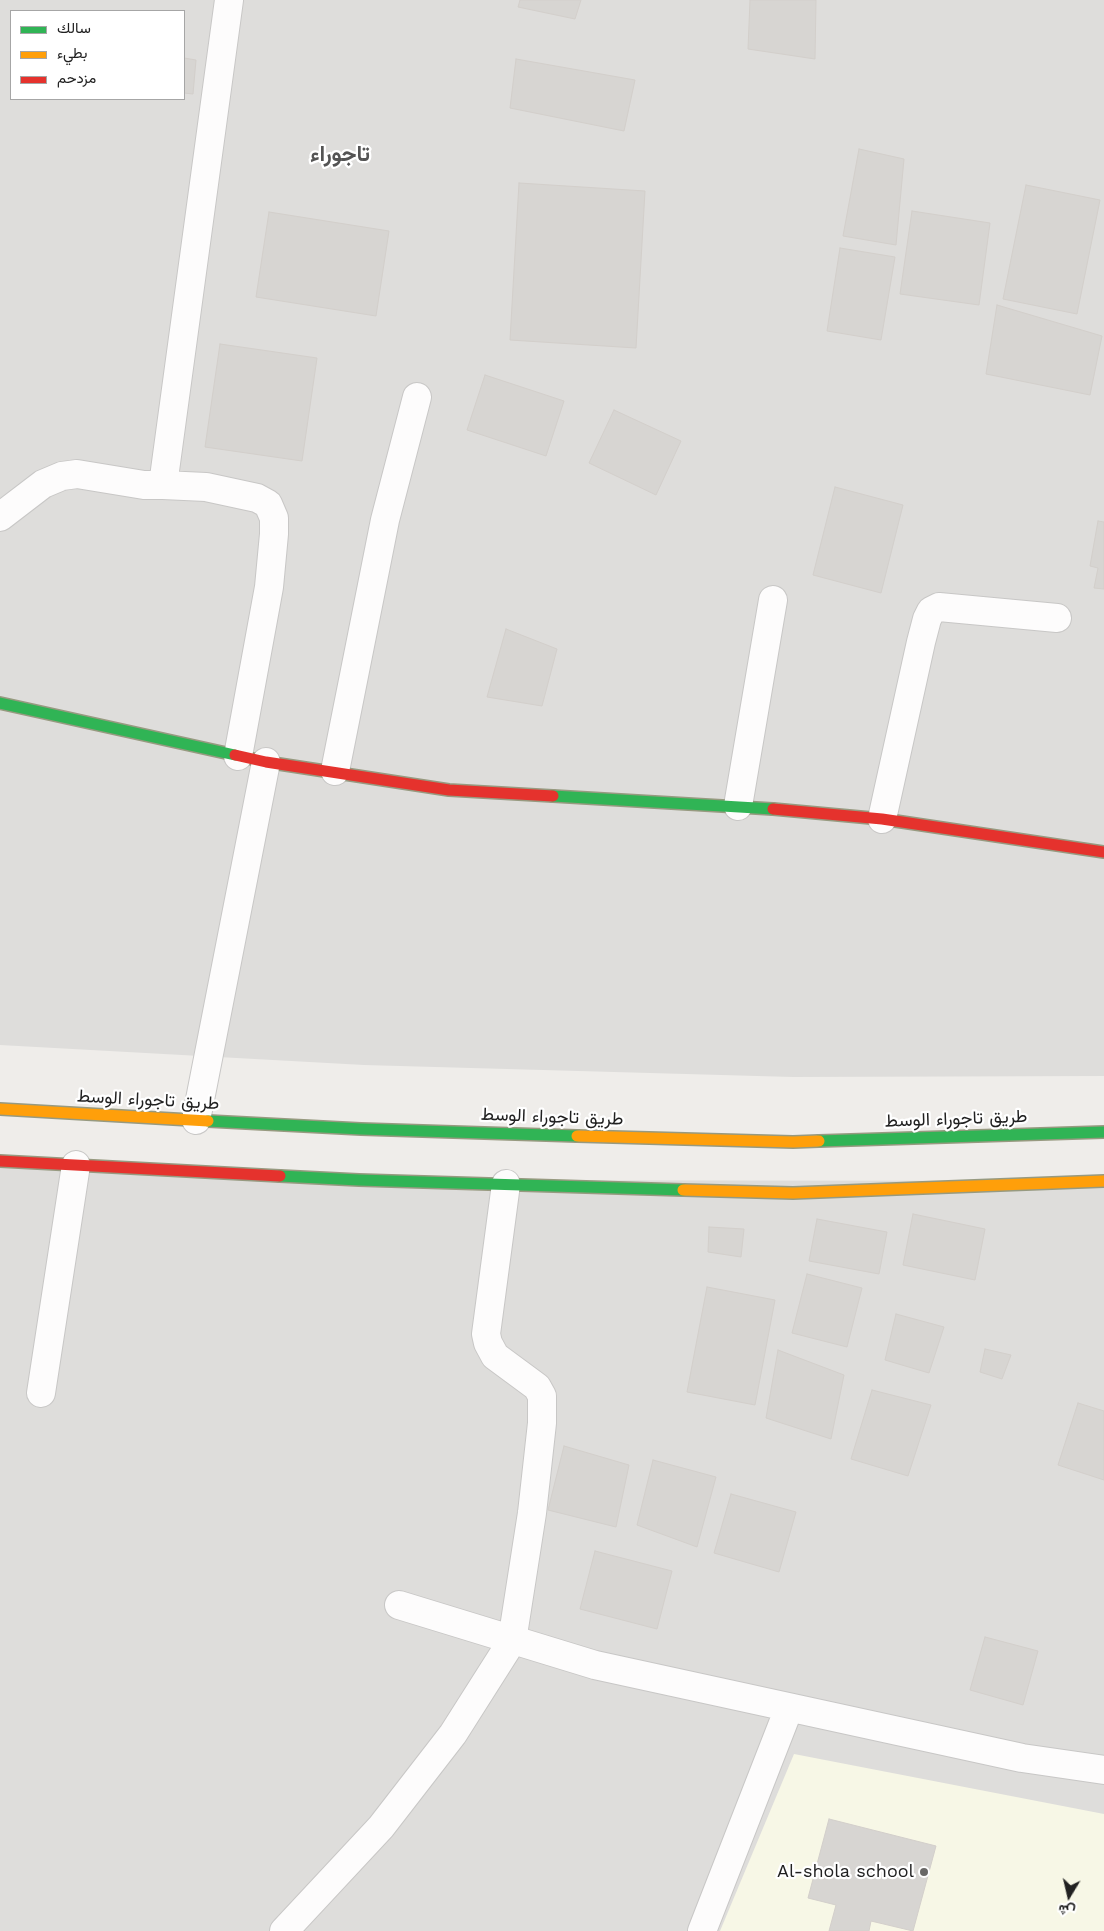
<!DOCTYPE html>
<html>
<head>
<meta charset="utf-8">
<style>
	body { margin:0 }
	#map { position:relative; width:1104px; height:1931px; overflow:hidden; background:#efedea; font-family:"Work Sans",Vazirmatn,sans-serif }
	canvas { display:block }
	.legend { position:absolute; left:10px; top:10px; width:175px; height:90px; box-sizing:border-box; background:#fff; border:1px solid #a6a6a6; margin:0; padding:6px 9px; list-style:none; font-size:15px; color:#212121 }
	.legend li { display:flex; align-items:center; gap:10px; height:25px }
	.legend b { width:25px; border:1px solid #a6a6a6 }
	.north { position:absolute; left:1044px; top:1871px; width:50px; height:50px; -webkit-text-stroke:4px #fff; paint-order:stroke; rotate:189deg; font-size:14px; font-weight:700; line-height:20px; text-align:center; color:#212121 }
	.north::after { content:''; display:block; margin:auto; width:18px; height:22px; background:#212121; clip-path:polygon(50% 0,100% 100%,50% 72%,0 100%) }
</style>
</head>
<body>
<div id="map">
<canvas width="1104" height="1931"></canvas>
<ul class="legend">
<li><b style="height:6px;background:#30b455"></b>سالك</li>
<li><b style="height:6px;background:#ff9f0a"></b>بطيء</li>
<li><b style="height:6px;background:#e5322d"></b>مزدحم</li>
</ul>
<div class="north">ش</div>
</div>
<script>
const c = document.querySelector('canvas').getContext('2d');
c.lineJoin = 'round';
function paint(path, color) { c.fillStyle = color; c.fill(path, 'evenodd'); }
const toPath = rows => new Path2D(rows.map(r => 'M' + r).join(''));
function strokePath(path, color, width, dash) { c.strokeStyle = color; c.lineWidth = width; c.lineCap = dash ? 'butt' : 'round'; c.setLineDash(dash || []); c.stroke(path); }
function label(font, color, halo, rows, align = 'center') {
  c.font = font + ' "Work Sans",Vazirmatn,sans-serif'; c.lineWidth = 4.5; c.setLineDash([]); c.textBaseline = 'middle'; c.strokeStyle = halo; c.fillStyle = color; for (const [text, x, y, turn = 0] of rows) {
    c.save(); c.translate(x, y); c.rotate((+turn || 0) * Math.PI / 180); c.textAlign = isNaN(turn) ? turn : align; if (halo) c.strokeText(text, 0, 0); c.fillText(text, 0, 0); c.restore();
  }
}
const residential = toPath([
	[0,0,1104,0,1104,1076,793,1077,364,1065,0,1045],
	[11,11,184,11,184,99,11,99],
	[0,1161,359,1180,1104,1181,1104,1931,0,1931]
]);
const education = toPath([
	[794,1754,1104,1814,1104,1931,720,1931]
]);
const building = toPath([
	[520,0,581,0,575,19,518,7,520,0],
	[750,0,816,0,815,59,748,49,750,0],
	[184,58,196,60,193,94,184,93,184,58],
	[516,59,635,80,624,131,510,108,516,59],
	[859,149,904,159,896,245,843,236,859,149],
	[519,183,645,191,636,348,510,340,519,183],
	[1026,185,1100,200,1077,314,1003,299,1026,185],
	[912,211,990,223,979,305,900,294,912,211],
	[269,212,389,231,376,316,256,297,269,212],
	[840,248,895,257,881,340,827,331,840,248],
	[997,305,1102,336,1090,395,986,374,997,305],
	[220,344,317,358,302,461,205,447,220,344],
	[485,375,564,401,546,456,467,430,485,375],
	[614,410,681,441,656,495,589,463,614,410],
	[835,487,903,505,881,593,813,575,835,487],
	[1098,521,1104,522,1104,589,1094,588,1098,568,1090,566,1098,521],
	[506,629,557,649,542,706,487,697,506,629],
	[913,1214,985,1229,975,1280,903,1265,913,1214],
	[817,1219,887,1232,879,1274,809,1261,817,1219],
	[709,1227,744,1229,741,1257,708,1252,709,1227],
	[807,1274,862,1288,847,1347,792,1333,807,1274],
	[707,1287,775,1300,755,1405,687,1392,707,1287],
	[896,1314,944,1327,929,1373,885,1360,896,1314],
	[985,1349,1011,1355,1002,1379,980,1372,985,1349],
	[778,1350,844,1375,831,1439,766,1418,778,1350],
	[872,1390,931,1405,908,1476,851,1459,872,1390],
	[1078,1403,1104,1411,1104,1480,1058,1465,1078,1403],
	[564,1446,629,1465,616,1527,548,1510,564,1446],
	[653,1460,716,1477,697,1547,637,1525,653,1460],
	[731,1494,796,1512,779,1572,714,1553,731,1494],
	[595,1551,672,1571,657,1629,580,1609,595,1551],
	[985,1637,1038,1651,1023,1705,970,1690,985,1637],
	[829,1819,936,1846,913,1931,871,1921,869,1931,829,1931,836,1905,808,1898,829,1819]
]);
const street = toPath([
	[229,0,163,485,206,487,257,498,268,504,274,518,274,534,269,587,238,756],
	[0,517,43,484,62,476,77,474,144,485,163,485],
	[335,771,385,520,417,397],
	[738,806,773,600],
	[882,819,921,642,927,619,931,611,939,607,1057,618],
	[196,1120,266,762],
	[41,1393,76,1165],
	[399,1605,595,1665,1022,1758,1104,1770],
	[284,1931,381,1827,453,1734,512,1641,532,1513,542,1423,542,1396,537,1387,495,1356,488,1343,486,1334,506,1184],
	[702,1931,789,1708]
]);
const fast = toPath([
	[0,703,235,755],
	[553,796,773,809],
	[208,1121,361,1129,577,1136],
	[819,1141,1104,1132],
	[280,1176,359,1180,683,1190]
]);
const slow = toPath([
	[0,1109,208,1121],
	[577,1136,793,1142,819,1141],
	[683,1190,793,1193,1104,1181]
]);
const jam = toPath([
	[235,755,266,762,449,790,553,796],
	[773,809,882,819,1104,852],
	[0,1161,280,1176]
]);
const markers = [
	[924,1872,5,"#696867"]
];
const streetNames = [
	["طريق تاجوراء الوسط",148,1100,3],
	["طريق تاجوراء الوسط",552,1117,2],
	["طريق تاجوراء الوسط",956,1119,-2]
];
const poiNames = [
	["Al-shola school",914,1872]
];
const districtNames = [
	["تاجوراء",340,155]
];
paint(residential, '#dedddb');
paint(education, '#f7f7e6');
paint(building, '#d7d5d2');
strokePath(building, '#d3cfcb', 1);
strokePath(street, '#c8c7c6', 30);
strokePath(fast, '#979a80', 14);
strokePath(slow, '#979a80', 14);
strokePath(jam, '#979a80', 14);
strokePath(street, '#fdfcfc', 28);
strokePath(fast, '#30b455', 11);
strokePath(slow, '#ff9f0a', 11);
strokePath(jam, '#e5322d', 11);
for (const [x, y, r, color] of markers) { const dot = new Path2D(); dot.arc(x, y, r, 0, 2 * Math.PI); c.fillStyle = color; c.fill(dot); strokePath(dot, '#fff', 2); }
label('18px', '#212121', '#fff', streetNames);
label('18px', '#212121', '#fff', poiNames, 'right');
label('bold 22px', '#545454', '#fff', districtNames);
</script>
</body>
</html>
